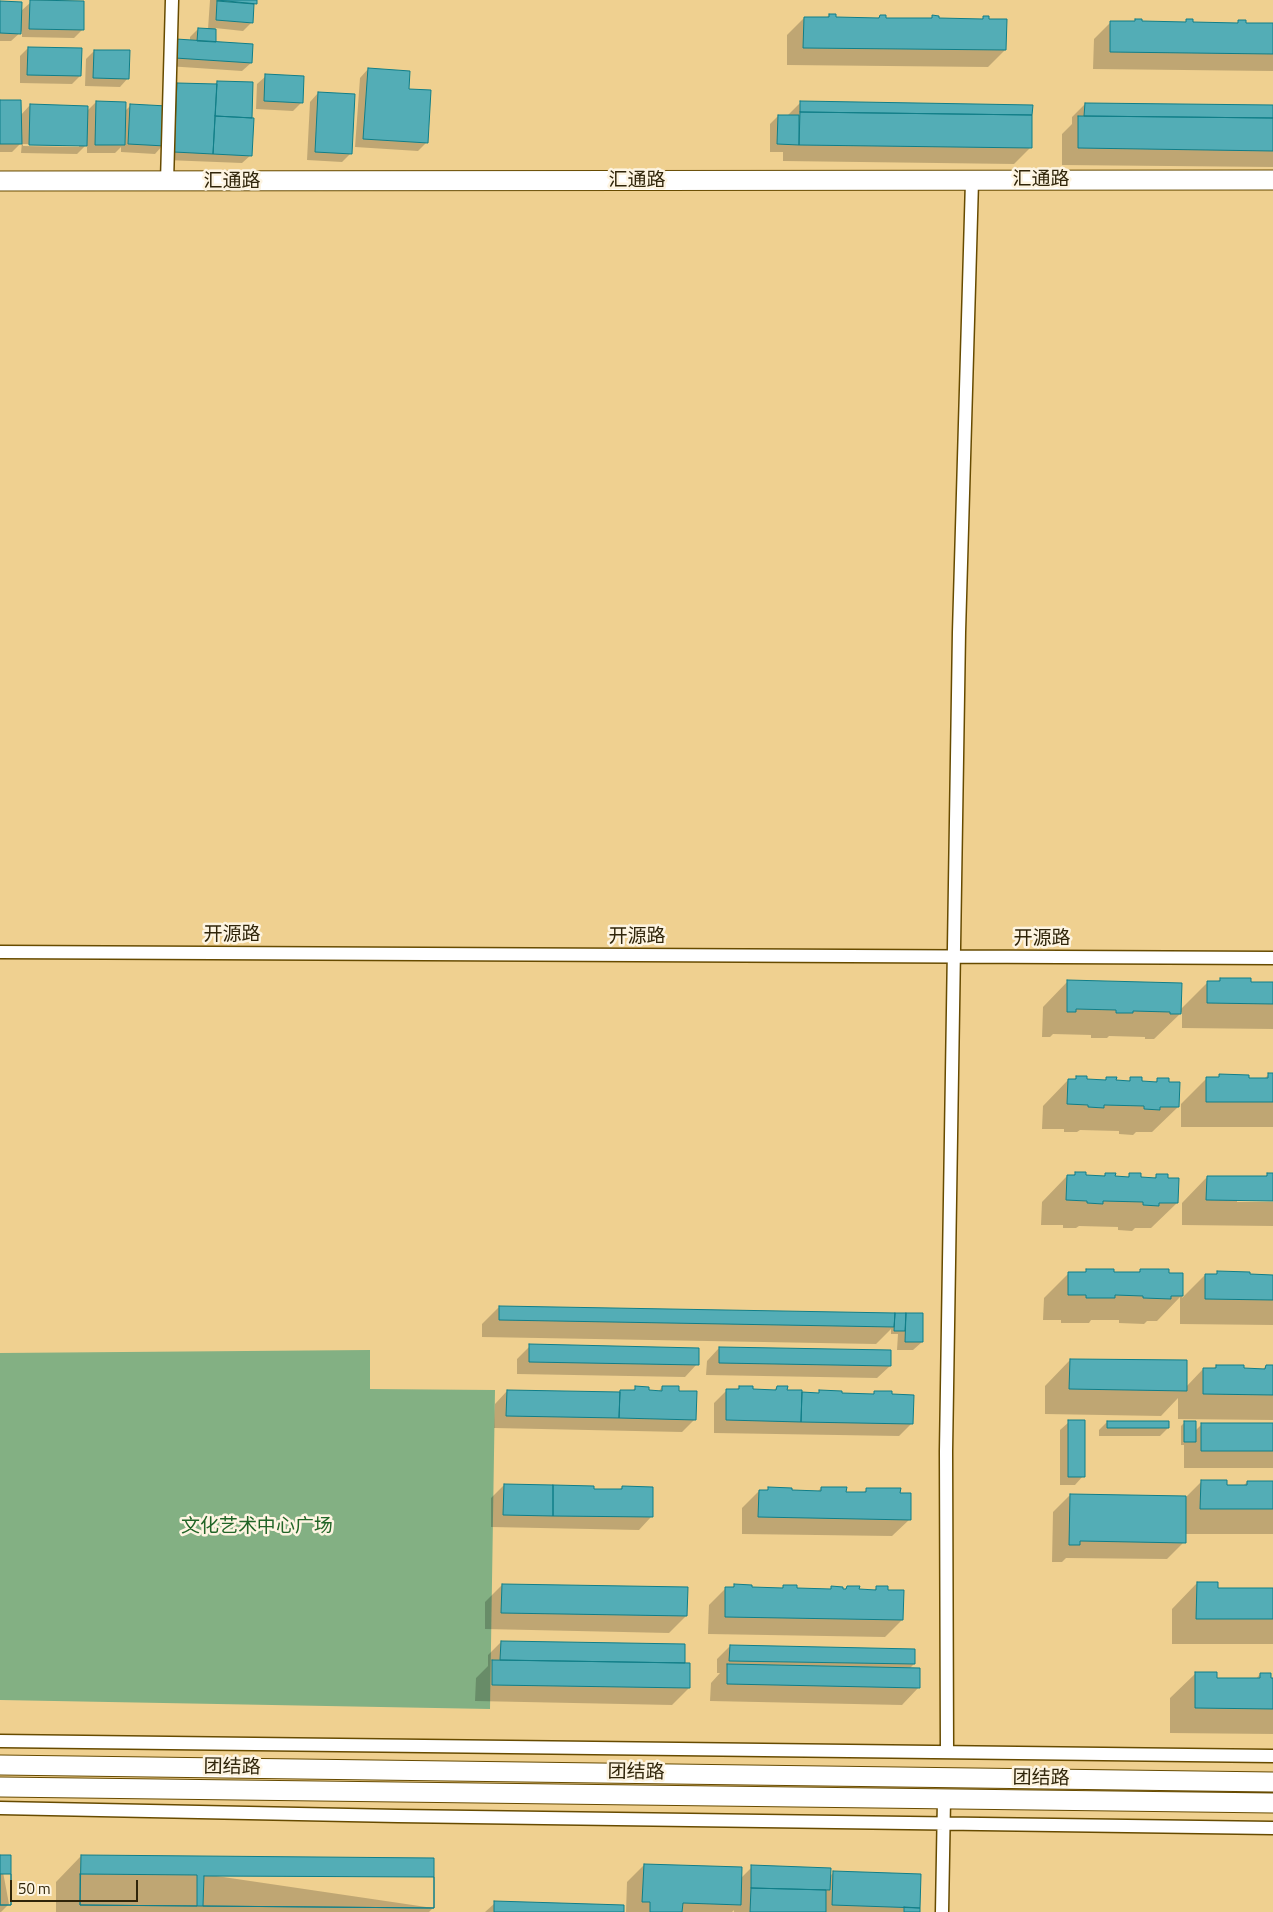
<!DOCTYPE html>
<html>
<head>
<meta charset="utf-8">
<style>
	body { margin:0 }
	#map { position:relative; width:1273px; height:1912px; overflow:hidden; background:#efd090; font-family:"Titillium Web",sans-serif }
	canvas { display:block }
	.scale { position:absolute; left:10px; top:1880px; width:128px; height:22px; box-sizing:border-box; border:2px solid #30250a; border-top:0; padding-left:6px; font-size:15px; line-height:18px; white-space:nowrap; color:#30250a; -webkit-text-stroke:4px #fdf4e1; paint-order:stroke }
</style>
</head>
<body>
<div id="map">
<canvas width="1273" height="1912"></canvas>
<div class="scale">50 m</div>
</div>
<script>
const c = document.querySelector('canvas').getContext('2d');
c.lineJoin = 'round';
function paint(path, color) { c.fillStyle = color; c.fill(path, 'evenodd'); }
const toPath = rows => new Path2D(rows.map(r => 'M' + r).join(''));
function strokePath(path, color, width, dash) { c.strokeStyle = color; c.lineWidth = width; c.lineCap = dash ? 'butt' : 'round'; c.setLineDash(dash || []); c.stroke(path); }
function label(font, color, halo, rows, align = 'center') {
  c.font = font + ' "Titillium Web","Noto Sans SC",sans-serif'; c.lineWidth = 5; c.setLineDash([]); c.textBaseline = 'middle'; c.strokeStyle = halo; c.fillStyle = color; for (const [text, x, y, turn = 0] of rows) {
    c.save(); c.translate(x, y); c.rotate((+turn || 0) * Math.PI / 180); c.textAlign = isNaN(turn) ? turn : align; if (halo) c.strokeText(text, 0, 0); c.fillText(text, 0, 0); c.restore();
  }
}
const green = toPath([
	[370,1350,370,1389,495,1390,490,1709,0,1700,0,1353]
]);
const shadow = toPath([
	[210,0,256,0,253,6,252,22,243,31,215,28,214,43,251,63,242,71,167,66,190,41,190,37,198,29,208,29],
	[31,2,83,29,74,38,22,37,22,31,11,41,0,41,0,3,20,12],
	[829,15,834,18,877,19,880,16,885,19,929,20,932,17,938,20,981,20,983,18,1005,50,988,67,787,65,787,35,804,18,826,18],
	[1136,20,1141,23,1184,23,1187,21,1192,23,1236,24,1239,21,1244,24,1273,24,1273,71,1093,69,1094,39,1111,22,1133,23],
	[28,48,80,76,72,84,20,83,20,56],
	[94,51,128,78,120,87,85,86,86,59],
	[368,69,408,90,430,91,426,143,418,151,355,147,360,78],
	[266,76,301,103,293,111,256,109,257,84],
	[217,82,251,155,242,163,166,160,169,92,177,84,213,86],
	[318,93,351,153,342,162,307,160,310,102],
	[0,102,20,116,30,105,86,112,96,102,124,112,131,105,163,145,155,154,121,152,121,147,115,153,87,153,87,144,77,154,21,153,22,142,12,152,0,152],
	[23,144,79,145,79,147,23,146],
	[800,103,1031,147,1014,164,783,161,783,152,770,152,770,124,778,116,787,116],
	[1085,104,1273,106,1273,167,1062,165,1062,134,1072,124,1072,117],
	[1220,979,1250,983,1273,983,1273,1029,1182,1028,1182,1012,1154,1039,1145,1039,1145,1037,1109,1036,1107,1038,1091,1038,1091,1035,1053,1034,1050,1037,1042,1037,1043,1007,1068,981,1180,1010,1207,983,1216,983],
	[1269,1074,1273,1074,1273,1127,1181,1127,1181,1104,1206,1079,1217,1079,1220,1076,1264,1079],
	[1077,1077,1085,1081,1103,1081,1107,1078,1115,1082,1127,1082,1131,1079,1141,1082,1154,1083,1158,1079,1178,1107,1152,1132,1136,1132,1133,1135,1119,1134,1119,1131,1080,1130,1077,1132,1064,1132,1064,1129,1042,1129,1043,1106,1068,1080,1073,1080],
	[1076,1173,1084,1177,1102,1177,1106,1174,1114,1178,1126,1178,1130,1175,1140,1178,1153,1179,1157,1175,1177,1203,1151,1228,1135,1228,1132,1231,1118,1230,1118,1227,1079,1226,1076,1228,1063,1228,1063,1225,1041,1225,1042,1202,1067,1176,1072,1176],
	[1268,1174,1273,1174,1273,1199,1237,1199,1237,1202,1273,1202,1273,1226,1182,1225,1182,1203,1207,1177,1264,1178],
	[1087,1270,1113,1273,1137,1274,1141,1270,1182,1274,1182,1298,1205,1275,1215,1275,1217,1273,1273,1276,1273,1325,1180,1324,1180,1297,1157,1321,1147,1321,1144,1324,1119,1323,1119,1320,1091,1320,1089,1323,1061,1323,1061,1320,1043,1320,1044,1298,1069,1273,1084,1273],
	[499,1307,894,1316,895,1314,922,1315,922,1342,913,1350,897,1350,898,1334,891,1334,891,1329,876,1344,482,1337,482,1324],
	[530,1346,697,1364,685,1377,517,1374,517,1359],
	[719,1348,890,1366,877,1378,706,1375,707,1361],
	[1070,1360,1186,1387,1203,1369,1213,1369,1216,1366,1243,1370,1262,1370,1266,1366,1273,1366,1273,1420,1178,1419,1178,1398,1161,1416,1045,1414,1045,1386],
	[662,1387,677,1392,695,1419,682,1432,494,1428,495,1404,507,1391,618,1393,620,1391,632,1391,635,1388,648,1392,658,1392],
	[739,1387,751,1390,773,1391,777,1387,800,1394,841,1392,841,1394,872,1395,875,1392,891,1395,912,1423,899,1436,714,1433,714,1403,727,1390,736,1390],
	[1069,1422,1083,1476,1075,1485,1060,1485,1060,1430],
	[1107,1422,1168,1428,1160,1436,1099,1436,1099,1430],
	[1185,1422,1195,1431,1202,1424,1273,1424,1273,1468,1184,1468,1184,1445,1181,1445,1181,1426],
	[1201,1482,1226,1486,1243,1486,1247,1482,1273,1482,1273,1534,1185,1534,1184,1542,1167,1559,1066,1558,1062,1562,1052,1562,1053,1512,1070,1495,1186,1497],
	[504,1485,593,1490,619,1490,622,1487,651,1517,639,1530,491,1527,491,1498],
	[821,1488,845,1493,863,1493,867,1489,899,1494,910,1519,892,1536,742,1534,742,1508,759,1491,766,1491,768,1489,791,1492,817,1492],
	[1197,1583,1217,1589,1273,1589,1273,1644,1172,1644,1172,1609],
	[502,1585,686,1616,669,1633,485,1629,485,1602],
	[734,1586,751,1589,781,1589,784,1586,796,1589,829,1590,832,1588,844,1590,847,1587,858,1591,873,1591,877,1587,887,1591,902,1620,885,1637,708,1634,709,1605,726,1588,731,1588],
	[501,1642,684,1664,689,1688,672,1705,475,1701,476,1678,488,1666,488,1655],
	[730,1646,914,1664,909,1669,919,1687,902,1705,710,1701,711,1683,720,1673,717,1673,717,1659],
	[1196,1673,1216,1679,1256,1679,1260,1674,1273,1679,1273,1734,1170,1733,1170,1698],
	[0,1856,9,1904,1,1912,0,1912],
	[81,1856,433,1908,429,1912,56,1912,56,1882],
	[644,1865,741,1878,752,1867,830,1876,834,1872,918,1912,734,1912,734,1910,732,1912,626,1912,627,1882],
	[495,1903,623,1912,485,1912]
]);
const building = toPath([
	[30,0,84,1,84,30,29,29,30,0],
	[217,0,257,0,257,4,217,0],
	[0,1,22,2,21,34,0,33,0,1],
	[217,1,254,4,253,23,216,20,217,1],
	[829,14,836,14,836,17,879,18,880,15,886,15,886,18,932,18,932,15,939,16,939,18,983,19,983,16,989,16,989,19,1007,19,1006,50,803,48,804,17,829,17,829,14],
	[1135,19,1142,19,1142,21,1186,22,1186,19,1193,19,1193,22,1238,23,1238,20,1246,20,1246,23,1273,23,1273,54,1110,52,1110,21,1135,21,1135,19],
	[198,28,216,29,216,42,197,41,198,28],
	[176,39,253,44,252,63,175,58,176,39],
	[28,47,82,48,81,76,27,75,28,47],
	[94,50,130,50,129,79,93,78,94,50],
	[368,68,410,71,409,89,431,90,428,143,363,139,368,68],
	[265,74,304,76,303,103,264,101,265,74],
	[217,81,253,82,252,118,215,116,217,81],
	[177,83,217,84,213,154,174,152,177,83],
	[318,92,355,94,352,154,315,152,318,92],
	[0,100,21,100,22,144,0,144,0,100],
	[96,101,126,102,125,145,95,145,96,101],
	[800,101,1033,105,1032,115,800,112,800,101],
	[1085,103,1273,105,1273,118,1084,116,1085,103],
	[30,104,88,106,87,146,29,145,30,104],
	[130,104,167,106,165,146,128,144,130,104],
	[800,112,1032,115,1032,148,799,145,800,112],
	[778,115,799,115,799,145,777,144,778,115],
	[215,116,254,118,252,156,213,154,215,116],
	[1078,116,1273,118,1273,151,1078,148,1078,116],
	[1220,978,1251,978,1251,982,1273,982,1273,1004,1207,1003,1207,981,1220,981,1220,978],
	[1067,980,1182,983,1181,1014,1170,1014,1170,1012,1133,1011,1133,1013,1116,1013,1116,1010,1076,1009,1076,1012,1067,1012,1067,980],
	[1268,1073,1273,1073,1273,1102,1206,1102,1206,1077,1219,1077,1219,1074,1249,1075,1249,1078,1268,1078,1268,1073],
	[1076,1076,1087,1076,1087,1079,1106,1080,1106,1077,1117,1077,1116,1080,1130,1081,1130,1077,1142,1077,1142,1081,1157,1082,1157,1078,1169,1078,1169,1082,1180,1082,1179,1107,1160,1107,1160,1110,1144,1109,1144,1106,1104,1105,1104,1108,1088,1107,1088,1105,1067,1104,1068,1079,1076,1079,1076,1076],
	[1075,1172,1086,1172,1086,1175,1105,1176,1105,1173,1116,1173,1115,1176,1129,1177,1129,1173,1141,1173,1141,1177,1156,1178,1156,1174,1168,1174,1168,1178,1179,1178,1178,1203,1159,1203,1159,1206,1143,1205,1143,1202,1103,1201,1103,1204,1087,1203,1087,1201,1066,1200,1067,1175,1075,1175,1075,1172],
	[1267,1173,1273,1173,1273,1201,1206,1200,1207,1176,1267,1176,1267,1173],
	[1086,1269,1114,1269,1114,1272,1140,1272,1140,1269,1169,1269,1169,1273,1183,1273,1183,1296,1171,1296,1171,1299,1143,1298,1143,1296,1115,1295,1115,1298,1086,1298,1086,1295,1068,1295,1068,1272,1086,1272,1086,1269],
	[1217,1271,1250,1272,1250,1274,1273,1275,1273,1300,1205,1299,1205,1274,1217,1274,1217,1271],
	[499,1306,895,1313,894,1327,499,1320,499,1306],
	[895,1313,906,1313,905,1331,894,1331,895,1313],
	[906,1313,923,1313,923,1342,905,1342,906,1313],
	[529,1344,699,1348,699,1365,529,1362,529,1344],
	[719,1347,891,1350,891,1366,719,1363,719,1347],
	[1070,1359,1187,1360,1187,1391,1069,1389,1070,1359],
	[1216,1365,1244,1365,1244,1368,1265,1369,1266,1365,1273,1365,1273,1395,1203,1394,1203,1368,1216,1368,1216,1365],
	[635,1386,649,1387,649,1390,662,1391,662,1386,679,1386,679,1391,697,1391,696,1420,619,1418,620,1390,635,1390,635,1386],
	[739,1386,753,1386,753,1389,776,1390,777,1386,788,1386,787,1390,802,1390,801,1422,726,1420,726,1389,739,1389,739,1386],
	[507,1390,620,1392,619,1418,506,1416,507,1390],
	[819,1390,842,1391,842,1393,874,1394,874,1391,892,1391,892,1394,914,1395,913,1424,801,1422,802,1392,819,1393,819,1390],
	[1068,1420,1085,1420,1085,1477,1068,1477,1068,1420],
	[1107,1421,1169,1421,1169,1428,1107,1428,1107,1421],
	[1184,1421,1196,1421,1196,1442,1184,1442,1184,1421],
	[1201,1423,1273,1423,1273,1451,1201,1451,1201,1423],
	[1201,1480,1227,1480,1227,1485,1247,1485,1247,1481,1273,1481,1273,1509,1200,1509,1201,1480],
	[504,1484,553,1485,553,1516,503,1515,504,1484],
	[553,1485,594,1486,594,1489,622,1489,622,1486,653,1487,653,1517,553,1516,553,1485],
	[768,1487,792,1488,792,1490,821,1491,821,1487,847,1487,846,1492,866,1492,866,1488,901,1488,900,1493,911,1493,911,1520,758,1517,759,1490,768,1490,768,1487],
	[1070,1494,1186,1496,1186,1543,1080,1541,1080,1545,1069,1545,1070,1494],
	[1197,1582,1218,1582,1218,1588,1273,1588,1273,1619,1196,1619,1197,1582],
	[502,1584,688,1587,687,1616,501,1613,502,1584],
	[734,1584,752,1585,752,1587,783,1588,783,1585,797,1585,797,1588,831,1589,831,1586,843,1587,843,1589,846,1589,847,1586,860,1586,859,1589,876,1590,876,1586,888,1586,888,1590,904,1590,903,1620,725,1617,725,1587,734,1587,734,1584],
	[501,1641,685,1644,685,1663,500,1660,501,1641],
	[730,1645,915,1649,915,1664,729,1661,730,1645],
	[492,1660,690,1663,690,1688,492,1685,492,1660],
	[727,1664,920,1668,920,1688,727,1684,727,1664],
	[1195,1672,1217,1672,1217,1678,1260,1678,1260,1673,1271,1673,1271,1678,1273,1678,1273,1709,1195,1708,1195,1672],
	[0,1855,11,1855,11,1905,0,1905,0,1855],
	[81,1855,434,1858,434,1908,80,1905,81,1855],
	[644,1864,742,1867,741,1905,683,1903,682,1912,650,1912,650,1902,642,1902,644,1864],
	[751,1865,831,1868,830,1890,751,1888,751,1865],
	[833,1871,921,1874,920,1908,832,1905,833,1871],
	[0,1874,11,1874,11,1905,0,1905,0,1874],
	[80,1874,197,1875,197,1906,80,1905,80,1874],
	[204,1876,434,1877,434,1908,203,1906,204,1876],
	[751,1888,826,1890,826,1912,750,1912,751,1888],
	[494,1901,624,1905,624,1912,494,1912,494,1901],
	[904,1907,920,1908,920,1912,904,1912,904,1907]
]);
const street = toPath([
	[167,182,172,0],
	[0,952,1273,958],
	[0,1741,1273,1756],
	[947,1752,946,1451,959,632,972,181],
	[0,1808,398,1816,1273,1828],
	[942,1912,944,1799]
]);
const secondary = toPath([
	[0,181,1273,180],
	[0,1765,1273,1782],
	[0,1787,1273,1803]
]);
const streetNames = [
	["汇通路",1041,180],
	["汇通路",637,181],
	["汇通路",232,182],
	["开源路",232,935],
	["开源路",637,937],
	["开源路",1042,939],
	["团结路",232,1768,1],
	["团结路",636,1773,1],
	["团结路",1041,1779,1]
];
const parkNames = [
	["文化艺术中心广场",257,1527]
];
paint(green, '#83b083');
paint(shadow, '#0003');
paint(building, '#53adb6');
strokePath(building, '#107e88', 1);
strokePath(street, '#674b00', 15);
strokePath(secondary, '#674b00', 21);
strokePath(street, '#fff', 12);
strokePath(secondary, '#fff', 19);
label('19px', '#30250a', '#fdf4e1', streetNames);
label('19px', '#216527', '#fdf4e1', parkNames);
</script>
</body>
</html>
